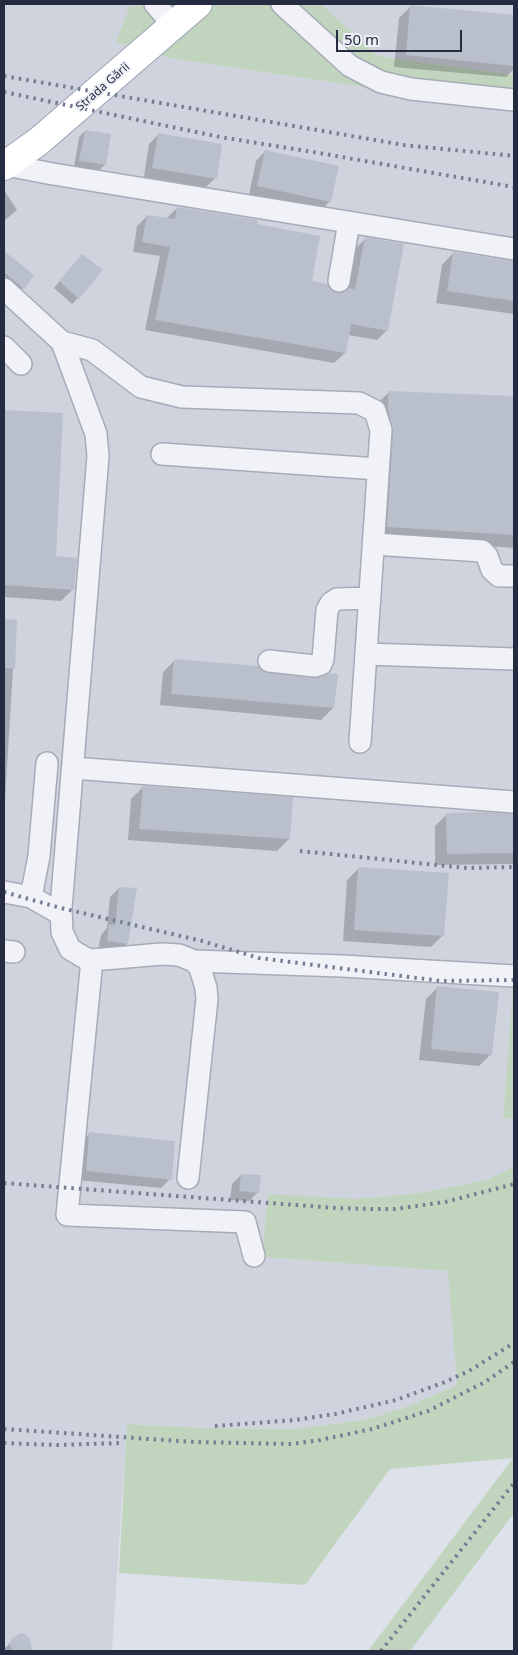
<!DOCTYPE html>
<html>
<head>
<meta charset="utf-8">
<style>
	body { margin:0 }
	#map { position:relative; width:518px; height:1655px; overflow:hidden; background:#dde1e9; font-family:"Noto Sans",sans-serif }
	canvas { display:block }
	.frame { position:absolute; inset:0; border:5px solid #252c41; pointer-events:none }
	.scale { position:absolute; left:336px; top:30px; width:126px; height:22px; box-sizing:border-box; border:2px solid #252c41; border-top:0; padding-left:6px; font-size:15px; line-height:18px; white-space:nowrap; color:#252c41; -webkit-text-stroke:4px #edf0f6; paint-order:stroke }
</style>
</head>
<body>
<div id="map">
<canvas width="518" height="1655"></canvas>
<div class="frame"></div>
<div class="scale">50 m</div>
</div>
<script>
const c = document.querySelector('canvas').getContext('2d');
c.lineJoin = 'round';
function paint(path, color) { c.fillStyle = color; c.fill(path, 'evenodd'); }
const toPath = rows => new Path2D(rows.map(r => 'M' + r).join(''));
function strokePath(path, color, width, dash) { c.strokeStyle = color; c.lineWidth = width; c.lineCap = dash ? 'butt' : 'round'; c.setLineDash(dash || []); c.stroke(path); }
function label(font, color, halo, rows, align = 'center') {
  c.font = font + ' "Noto Sans",sans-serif'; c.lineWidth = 4; c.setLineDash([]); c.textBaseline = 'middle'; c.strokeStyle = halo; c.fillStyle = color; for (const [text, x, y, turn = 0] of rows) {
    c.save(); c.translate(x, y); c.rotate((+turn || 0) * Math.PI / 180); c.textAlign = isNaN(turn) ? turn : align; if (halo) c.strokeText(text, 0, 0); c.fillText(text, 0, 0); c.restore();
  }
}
const built = toPath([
	[4,4,146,4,175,59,514,109,514,973,503,1118,514,1119,514,1171,487,1180,419,1193,356,1199,262,1257,449,1271,457,1385,406,1407,364,1420,325,1425,296,1429,205,1428,127,1424,112,1651,4,1651],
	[321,4,514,4,514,75,378,56]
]);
const green = toPath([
	[146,4,321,4,378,56,514,75,514,109,175,59,116,42,129,8],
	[514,973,514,1119,503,1118],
	[514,1167,514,1513,410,1651,368,1651,513,1458,390,1469,305,1585,119,1573,127,1424,205,1428,296,1429,325,1425,364,1420,406,1407,457,1385,448,1271,262,1257,268,1194,356,1199,419,1193,487,1180]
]);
const shadow = toPath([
	[411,6,514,16,514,69,506,77,394,67,399,18],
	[85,131,110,135,105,165,98,171,74,167,79,137],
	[158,135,215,178,206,187,144,177,149,144],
	[265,151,330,201,321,210,249,195,256,161],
	[4,190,17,210,4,221],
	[177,208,256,225,311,282,337,295,347,291,355,249,365,239,387,330,377,340,348,335,345,353,334,363,145,330,160,256,133,252,137,226,147,216,167,218],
	[453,253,514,262,514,314,436,303,442,265],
	[8,256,23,288,17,294,4,283,4,261],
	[76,261,78,298,72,304,54,288],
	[389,392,514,398,514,463,489,462,489,474,514,476,514,548,376,538,377,404],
	[4,412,61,414,54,558,73,589,61,601,4,597],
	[4,620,16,621,4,816],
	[175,660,261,672,333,708,321,720,160,705,163,672],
	[143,787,289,839,277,851,128,840,131,799],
	[447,814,514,815,514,864,435,865,435,826],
	[359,868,443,935,431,947,343,941,347,880],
	[119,888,127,944,118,953,98,950,101,935,107,928,110,897],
	[438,987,491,1054,479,1066,419,1060,426,999],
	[90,1133,170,1179,161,1188,77,1180,81,1142],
	[241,1175,258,1192,249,1201,230,1200,232,1184],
	[18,1635,29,1649,26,1651,4,1651,4,1649]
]);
const building = toPath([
	[410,5,514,15,514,66,406,55],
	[85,130,111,134,106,165,79,161],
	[158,133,222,144,217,179,152,168],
	[265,150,339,166,331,202,257,186],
	[177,207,258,220,257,224,320,236,312,281,327,284,331,290,337,293,344,292,349,288,355,289,365,237,404,244,388,331,351,324,346,353,155,320,170,247,142,242,147,215,175,219],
	[4,251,34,275,24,289,4,272],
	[453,252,514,261,514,301,447,291],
	[82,254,103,270,79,299,59,281],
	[388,391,514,396,514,535,387,527,393,431,388,410],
	[4,410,63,413,56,556,77,558,74,590,4,585],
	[4,619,17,620,15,669,4,668],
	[174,659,258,666,262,671,268,673,314,678,330,673,338,674,334,708,171,694],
	[143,786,293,797,290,839,139,829],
	[484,812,514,814,514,853,447,854,446,813],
	[358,867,449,873,444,936,354,930],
	[119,887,137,888,128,944,107,941,109,924,115,925],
	[437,986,499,992,492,1055,431,1049],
	[89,1132,175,1141,172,1180,86,1171],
	[241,1174,261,1175,259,1193,239,1191],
	[21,1633,25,1634,30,1639,32,1651,12,1651,10,1645,12,1638]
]);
const minor = toPath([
	[155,4,174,26],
	[282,4,350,66,381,82,411,89,514,100],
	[6,165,53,174,514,249],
	[339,281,349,222],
	[4,289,62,342,96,434,98,456,61,908,62,932,70,949,85,958,92,960,162,954,179,955,194,961,200,968,206,988,207,999,188,1178],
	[62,342,92,350,141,387,182,397,359,403,375,411,381,430,360,742],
	[4,347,21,364],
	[162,454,378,469],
	[373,544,482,551,487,556,492,570,499,576,514,576],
	[366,654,514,659],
	[269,661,315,666,321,664,323,659,327,610,331,603,337,599,369,598],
	[73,768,514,802],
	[4,892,31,897,61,914],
	[31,897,39,856,47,763],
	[4,951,14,952],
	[92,960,67,1215,245,1222,254,1256],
	[194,961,342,966,514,976]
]);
const major = toPath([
	[4,166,39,141,198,4]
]);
const rail = toPath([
	[4,76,404,145,514,156],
	[4,92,220,137,319,153,514,187],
	[300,851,467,868,514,867],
	[4,892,61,908,202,941,259,958,441,981,514,980],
	[4,1183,336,1208,370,1209,395,1209,445,1202,514,1184],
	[215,1426,295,1420,335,1414,396,1400,445,1382,469,1371,514,1343],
	[4,1429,194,1442,291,1444,320,1440,372,1429,428,1411,485,1382,514,1362],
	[4,1443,57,1445,121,1443],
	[381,1651,514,1483]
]);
const streetNames = [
	["Strada Gării",103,87,-41]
];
paint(built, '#cfd3de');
paint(green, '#c1d4be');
paint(shadow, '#0003');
paint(building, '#babfcc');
strokePath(minor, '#a6abb7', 24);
strokePath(major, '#9ba3b6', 30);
strokePath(minor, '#f1f2f7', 21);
strokePath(major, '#fff', 28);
strokePath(rail, '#757d94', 4, [2.5, 5]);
label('12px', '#252c41', '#edf0f6', streetNames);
</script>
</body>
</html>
